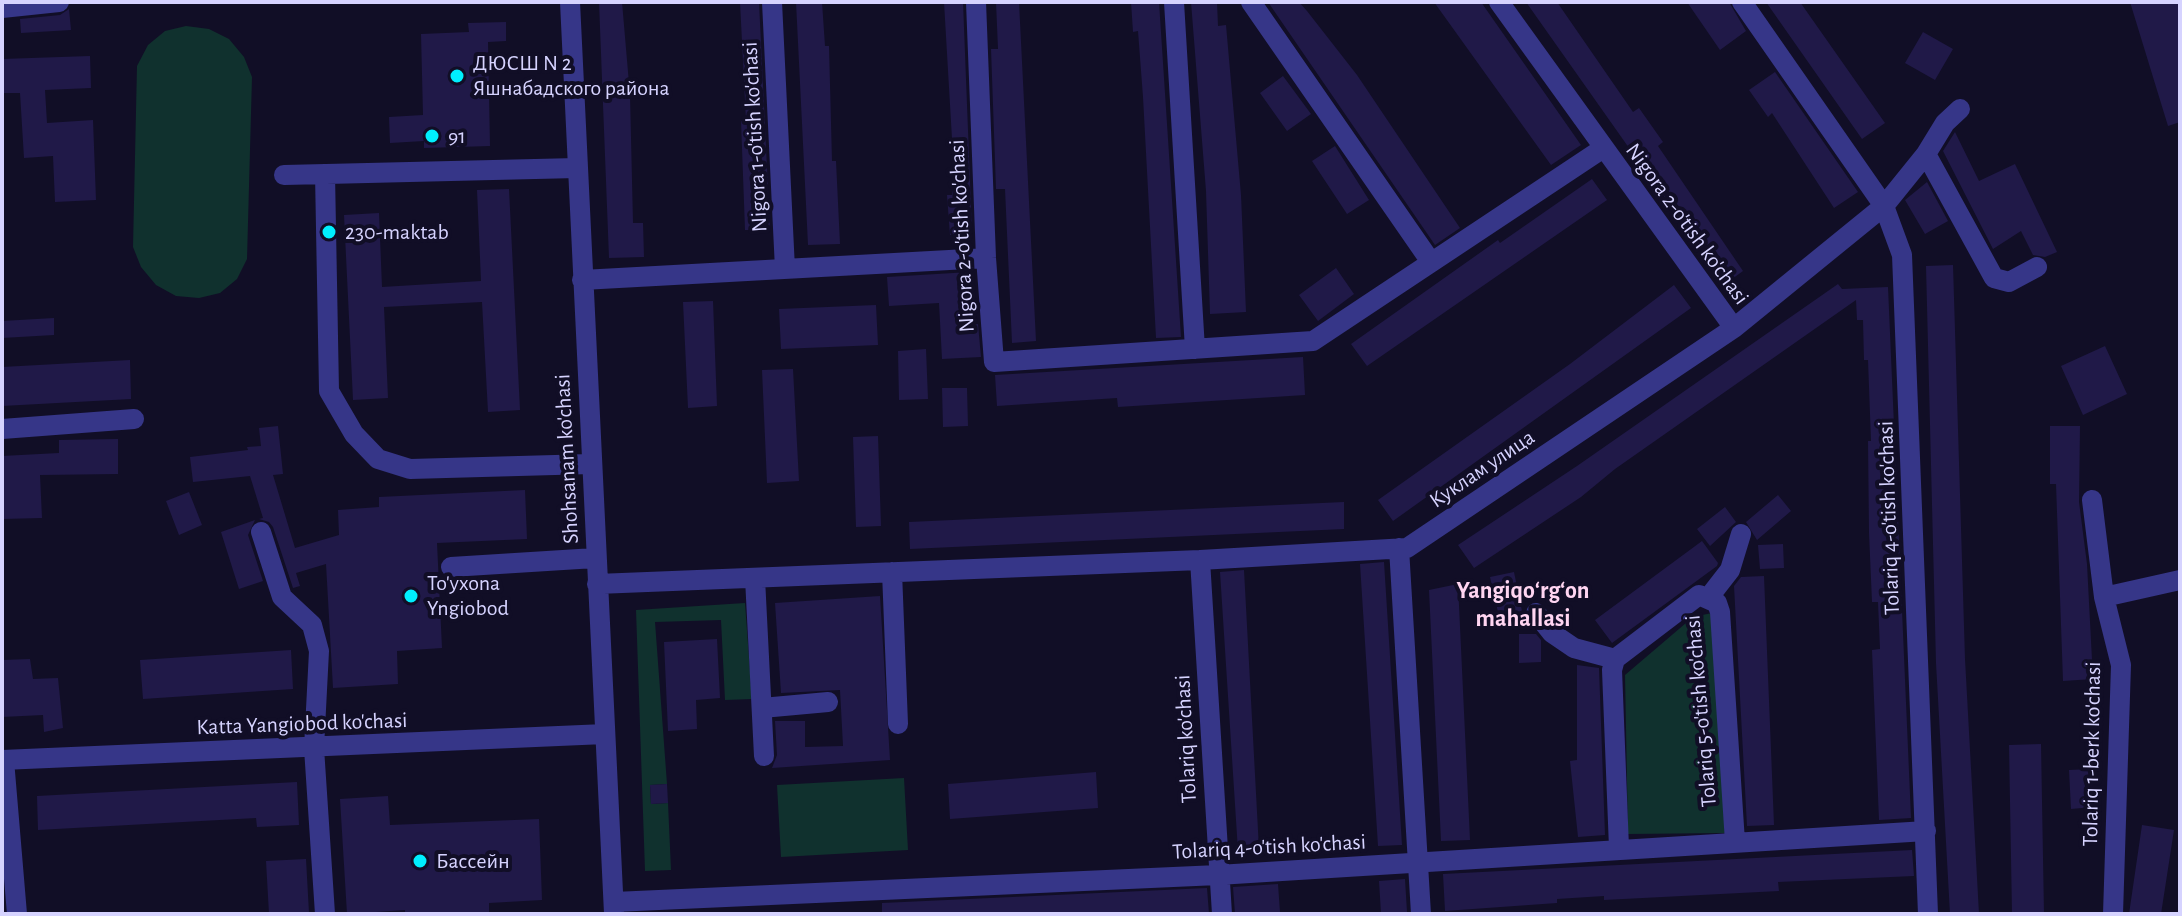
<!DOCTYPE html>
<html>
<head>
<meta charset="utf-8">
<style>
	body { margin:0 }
	#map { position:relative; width:2182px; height:916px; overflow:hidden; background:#110e26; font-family:"Alegreya Sans",sans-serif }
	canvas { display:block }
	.frame { position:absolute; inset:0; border:4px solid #d6d3ff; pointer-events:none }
</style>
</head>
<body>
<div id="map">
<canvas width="2182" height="916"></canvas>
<div class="frame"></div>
</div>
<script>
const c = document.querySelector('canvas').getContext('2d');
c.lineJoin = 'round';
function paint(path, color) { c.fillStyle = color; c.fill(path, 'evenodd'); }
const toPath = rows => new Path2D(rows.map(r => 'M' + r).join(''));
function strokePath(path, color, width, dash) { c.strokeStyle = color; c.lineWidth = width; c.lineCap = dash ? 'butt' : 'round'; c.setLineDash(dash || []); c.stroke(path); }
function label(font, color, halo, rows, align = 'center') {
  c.font = font + ' "Alegreya Sans",sans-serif'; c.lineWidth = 8; c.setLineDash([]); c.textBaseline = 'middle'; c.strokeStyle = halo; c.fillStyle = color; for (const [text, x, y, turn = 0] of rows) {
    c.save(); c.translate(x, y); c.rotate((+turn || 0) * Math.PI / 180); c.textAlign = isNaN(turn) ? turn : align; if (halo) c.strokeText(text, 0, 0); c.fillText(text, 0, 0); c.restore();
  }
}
const green = toPath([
	[186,26,209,29,229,39,244,57,252,77,247,259,237,279,220,293,199,298,176,296,156,285,141,267,133,247,137,66,148,45,165,31],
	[745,603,752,699,725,700,721,620,655,622,667,784,650,785,651,804,668,803,671,870,645,871,636,610],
	[1712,613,1725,833,1628,834,1625,675,1693,617],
	[904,778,908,850,781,857,777,785]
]);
const building = toPath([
	[599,2,622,2,630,95,633,223,643,223,644,257,609,258],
	[740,2,759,2,770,230,745,230,741,121,746,121],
	[796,2,822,2,825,46,829,46,832,161,836,161,840,244,808,245],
	[944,2,963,2,972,233,950,235,947,195,952,195,953,156],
	[996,2,1019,2,1036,341,1012,343,1005,189,996,189,991,49,998,49],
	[1131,2,1159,2,1181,337,1156,338,1143,97,1138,31,1133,32],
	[1191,2,1217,2,1218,26,1226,25,1241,195,1246,312,1210,314,1206,191],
	[1268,2,1299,2,1307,11,1357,75,1460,228,1435,245],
	[1434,2,1481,2,1581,145,1551,165],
	[1526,2,1557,2,1633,112,1639,108,1663,142,1658,146,1743,271,1725,284],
	[1687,2,1729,2,1746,31,1720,50],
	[1766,2,1800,2,1885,123,1862,139],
	[2130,2,2180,2,2180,122,2168,126],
	[69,9,71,30,21,33,20,19,60,15],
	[506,22,506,41,488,42,490,146,424,148,424,141,390,143,389,117,423,115,421,34,469,32,468,23],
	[1923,32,1953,49,1935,80,1905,63],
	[90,56,91,88,45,90,47,123,93,120,96,200,55,202,53,156,24,158,20,93,2,93,2,59],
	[1775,72,1858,192,1834,208,1772,113,1768,117,1749,90],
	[1283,76,1311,114,1287,131,1260,93],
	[1955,132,1979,181,2015,164,2057,252,2045,257,2033,255,2021,231,1993,249,1943,151],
	[1335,146,1369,200,1347,214,1312,161],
	[1592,179,1607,200,1367,366,1351,344,1498,240,1500,243],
	[1927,182,1948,221,1925,234,1905,200],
	[509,189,520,410,488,412,482,302,384,307,388,398,353,400,344,215,379,213,382,287,481,281,477,190],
	[1953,265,1965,659,1979,914,1950,914,1936,663,1926,266],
	[1336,268,1354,294,1318,321,1299,295],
	[970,272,973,325,978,324,981,357,942,359,939,303,889,306,887,277],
	[1838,284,1842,289,1888,287,1911,818,1879,820,1872,650,1880,649,1878,602,1872,602,1869,533,1868,441,1871,441,1868,360,1864,360,1863,320,1857,320,1856,300,1615,469,1581,497,1474,568,1458,545,1577,466],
	[1674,285,1691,308,1393,521,1378,500,1570,364],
	[713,301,717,406,688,408,683,302],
	[876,305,878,345,781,349,779,309],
	[54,318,54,335,2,338,2,321],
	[2105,346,2127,394,2083,415,2061,366],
	[926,349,928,399,899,400,898,351],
	[1303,357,1305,395,1118,407,1117,398,997,406,995,375],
	[130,360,131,399,2,406,2,367],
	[793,369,799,481,767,483,762,370],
	[942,388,967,388,968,426,943,427],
	[278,426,283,474,273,475,295,548,339,535,338,510,379,507,379,497,525,490,527,539,437,543,442,648,397,651,398,684,333,688,326,564,296,573,300,586,293,588,273,527,269,522,259,519,263,518,250,476,193,482,190,457,248,450,247,447,261,446,259,428],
	[2050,426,2080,426,2079,502,2087,564,2093,679,2063,681,2056,484,2050,484],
	[878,436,881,526,856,527,853,437],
	[118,439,118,474,40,475,42,518,2,519,2,456,59,453,59,440],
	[189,492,202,525,179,535,166,501],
	[1778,495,1791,511,1757,540,1746,522],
	[1344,502,1344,529,910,549,909,522],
	[1725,507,1736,522,1710,546,1697,529],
	[255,520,248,535,263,581,239,589,221,532],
	[1702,541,1718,563,1717,566,1612,643,1595,620],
	[1783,544,1784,568,1760,569,1758,545],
	[1384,562,1402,845,1378,846,1360,564],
	[1244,570,1259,849,1238,851,1220,572],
	[1514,572,1523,616,1500,621,1490,577],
	[1764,576,1774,825,1747,826,1734,586,1741,577],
	[1458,584,1470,840,1441,841,1429,590],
	[880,596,890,760,772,768,777,755,775,721,805,721,805,747,843,746,840,690,781,693,775,603],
	[1519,634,1536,634,1541,640,1541,662,1519,663],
	[717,639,720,698,696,700,697,729,668,731,664,642],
	[291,650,293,689,143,699,140,660],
	[30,659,33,679,58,678,63,728,44,732,43,715,2,717,2,660],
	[1577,665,1599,668,1605,835,1578,837,1570,761,1577,760],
	[2041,744,2044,914,2012,914,2009,745],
	[2091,769,2093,807,2071,809,2069,770],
	[1096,772,1098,808,950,819,948,784],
	[297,782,299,825,257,827,256,818,38,830,37,796],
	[667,784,668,803,651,804,650,785],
	[388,796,390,825,539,819,542,900,489,903,489,914,405,914,405,910,347,914,340,799],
	[2142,825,2174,830,2161,914,2129,914],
	[1912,850,1914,876,1778,882,1779,891,1604,900,1604,896,1557,899,1557,903,1445,911,1443,874],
	[306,859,309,913,269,914,266,861],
	[1405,879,1407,912,1381,913,1379,881],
	[1278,884,1280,912,1235,914,1233,887],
	[1207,888,1209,914,882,914,882,903]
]);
const minor = toPath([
	[570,2,614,913],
	[772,2,785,269],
	[976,2,986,258,994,362,1313,341,1602,149],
	[1174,2,1195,349],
	[1251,2,1431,262],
	[1499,2,1734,328],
	[1742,2,1884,206,1902,255,1928,914],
	[2,8,59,2],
	[1926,154,1945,123,1960,109],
	[325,174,329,391,354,434,378,459,410,469,591,464],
	[284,175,577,168],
	[582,280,986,258],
	[2,429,134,419],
	[2092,500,2104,597,2121,665,2113,914],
	[261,532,282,597,312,625,319,651,314,748,325,914],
	[1399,548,1421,914],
	[1200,560,1222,914],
	[451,567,595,558],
	[892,572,898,724],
	[755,578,764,756],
	[597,584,1200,560,1407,548,1734,328,1884,206,1926,154,1994,278,2009,282,2037,267],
	[1709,597,1730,570,1741,534],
	[2104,597,2180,580],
	[1536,613,1552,633,1574,648,1615,659],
	[762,708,828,702],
	[2,760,605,734],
	[4,760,17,914],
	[1619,848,1612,670,1615,659,1699,595,1717,603,1720,612,1735,842],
	[614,902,1218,875,1926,831]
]);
const markers = [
	[457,76,8,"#00effe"],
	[432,136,8,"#00effe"],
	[329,232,8,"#00effe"],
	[411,596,8,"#00effe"],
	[420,861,8,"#00effe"]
];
const poiNames = [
	["ДЮСШ N 2",473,63],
	["Яшнабадского района",473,88],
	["91",448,136],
	["230-maktab",345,232],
	["To'yxona",427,583],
	["Yngiobod",427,608],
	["Бассейн",436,861]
];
const streetNames = [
	["Nigora 1-o'tish ko'chasi",755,137,-93],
	["Nigora 2-o'tish ko'chasi",1687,224,54],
	["Nigora 2-o'tish ko'chasi",962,236,-93],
	["Shohsanam ko'chasi",567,459,-93],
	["Куклам улица",1482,469,-34],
	["Tolariq 4-o'tish ko'chasi",1889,518,-92],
	["Tolariq 5-o'tish ko'chasi",1701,711,-95],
	["Katta Yangiobod ko'chasi",302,724,-2],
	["Tolariq ko'chasi",1186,739,-93],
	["Tolariq 1-berk ko'chasi",2092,754,-89],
	["Tolariq 4-o'tish ko'chasi",1269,847,-3]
];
const neighbourhoodNames = [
	["Yangiqoʻrgʻon",1523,591],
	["mahallasi",1523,619]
];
paint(green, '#10312e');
paint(building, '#201948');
strokePath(minor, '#363688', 20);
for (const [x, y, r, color] of markers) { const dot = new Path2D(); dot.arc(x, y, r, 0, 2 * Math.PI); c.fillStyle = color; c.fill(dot); strokePath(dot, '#110e26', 3); }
label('22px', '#d6d3ff', '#110e26', poiNames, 'left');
label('22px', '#d6d3ff', '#110e26', streetNames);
label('bold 24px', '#ffd5f1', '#110e26', neighbourhoodNames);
</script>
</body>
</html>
